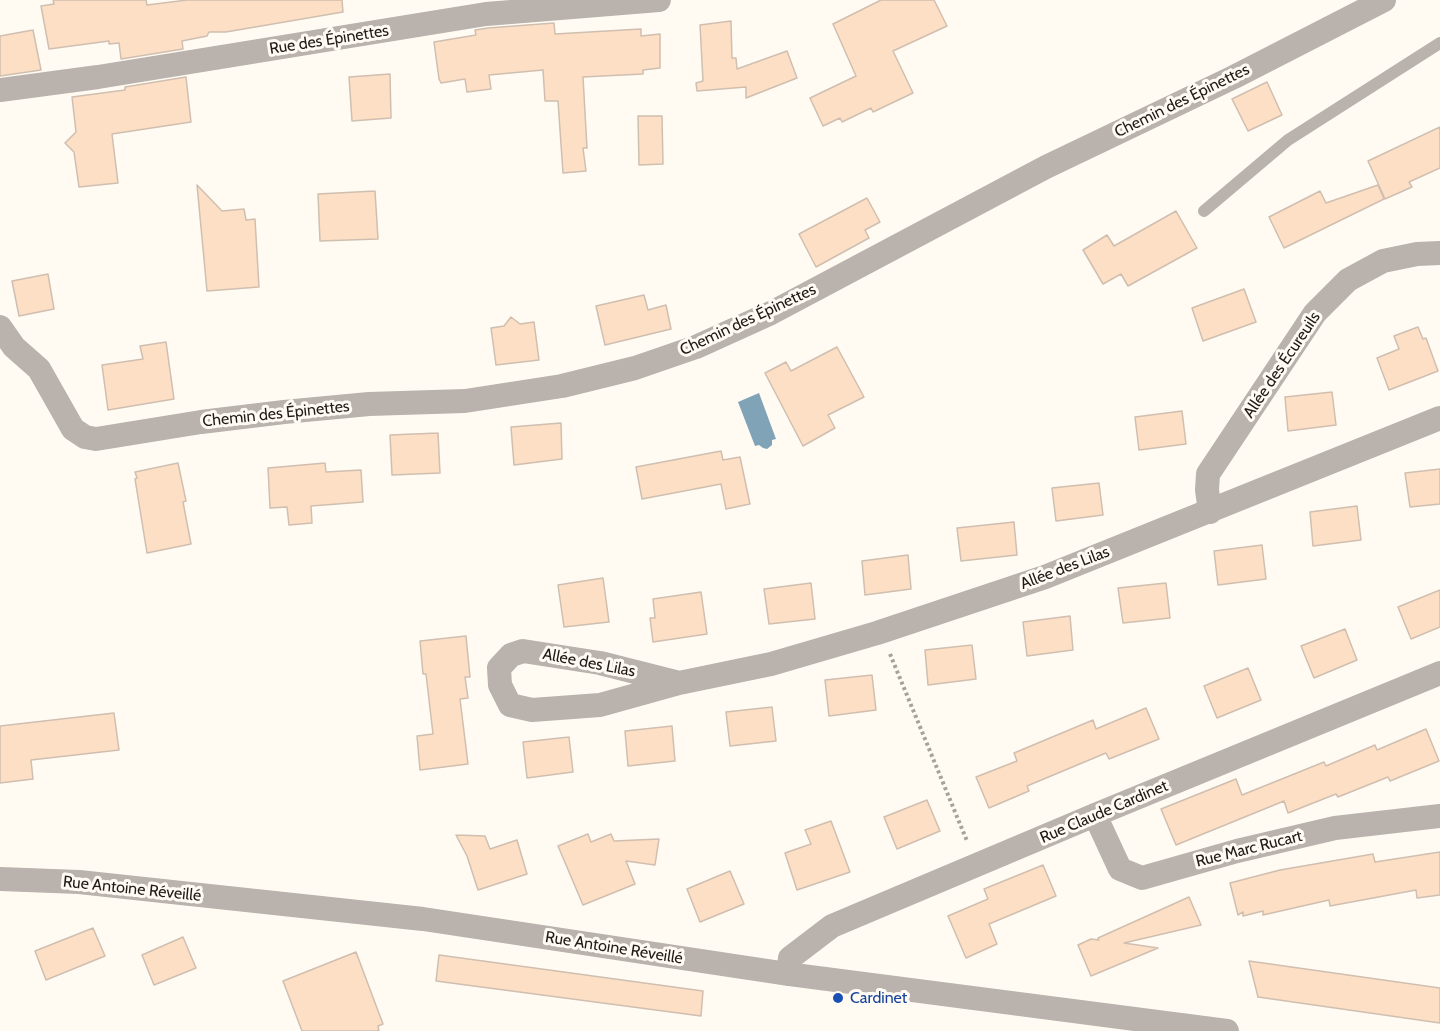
<!DOCTYPE html>
<html>
<head>
<meta charset="utf-8">
<style>
	body { margin:0 }
	canvas { display:block; background:#fffbf3 }
</style>
</head>
<body>
<canvas width="1440" height="1031"></canvas>
<script>
const c = document.querySelector('canvas').getContext('2d');
c.lineJoin = 'round';
function paint(path, color) { c.fillStyle = color; c.fill(path, 'evenodd'); }
const toPath = rows => new Path2D(rows.map(r => 'M' + r).join(''));
function strokePath(path, color, width, dash) { c.strokeStyle = color; c.lineWidth = width; c.lineCap = dash ? 'butt' : 'round'; c.setLineDash(dash || []); c.stroke(path); }
function label(font, color, halo, rows, align = 'center') {
  c.font = font + ' Cabin,sans-serif'; c.lineWidth = 6; c.setLineDash([]); c.textBaseline = 'middle'; c.strokeStyle = halo; c.fillStyle = color; for (const [text, x, y, turn = 0] of rows) {
    c.save(); c.translate(x, y); c.rotate((+turn || 0) * Math.PI / 180); c.textAlign = isNaN(turn) ? turn : align; if (halo) c.strokeText(text, 0, 0); c.fillText(text, 0, 0); c.restore();
  }
}
const water = toPath([
	[759,393,776,439,772,440,772,445,767,449,763,448,759,445,755,446,738,402]
]);
const building = toPath([
	[53,0,146,0,147,5,187,0,342,0,343,12,226,32,209,32,207,36,182,41,183,49,121,59,119,43,109,44,109,41,49,49,41,6,54,4,53,0],
	[881,0,934,0,947,26,893,51,913,93,873,112,871,108,842,122,840,118,823,126,810,98,856,76,833,24,881,0],
	[731,21,732,58,736,58,737,69,787,51,797,78,746,98,746,87,697,91,696,83,703,81,700,25,731,21],
	[554,23,555,34,641,29,641,36,660,34,660,68,643,70,643,74,583,77,587,148,583,148,586,171,563,173,558,101,545,101,543,70,489,75,491,89,467,92,465,79,441,83,439,79,434,42,476,35,475,30,488,28,554,23],
	[33,30,41,70,0,76,0,36,33,30],
	[390,74,391,118,352,121,349,77,390,74],
	[186,77,191,122,112,134,118,183,79,187,74,152,65,143,76,132,72,97,125,90,125,87,186,77],
	[1267,82,1282,115,1248,131,1232,99,1267,82],
	[638,116,662,116,663,164,639,165,638,116],
	[1440,127,1440,168,1409,182,1412,187,1385,199,1368,161,1440,127],
	[197,185,222,211,244,209,246,220,255,219,259,287,207,291,197,185],
	[1378,185,1384,199,1284,248,1269,217,1320,191,1326,203,1378,185],
	[375,191,378,239,320,241,318,194,375,191],
	[867,198,880,222,865,230,869,238,816,267,799,234,867,198],
	[1176,211,1197,248,1128,286,1121,274,1103,284,1083,250,1107,235,1114,246,1176,211],
	[48,274,54,309,19,316,12,281,48,274],
	[1244,289,1256,322,1203,341,1192,308,1244,289],
	[644,295,648,310,666,305,671,329,605,345,596,306,644,295],
	[511,317,520,324,534,322,539,360,496,365,491,328,504,326,511,317],
	[1418,327,1423,339,1426,338,1438,371,1389,390,1377,358,1399,349,1394,336,1418,327],
	[166,342,174,399,108,410,102,365,143,359,140,346,166,342],
	[837,347,864,397,828,415,835,428,803,446,765,373,786,362,791,371,837,347],
	[1332,392,1336,425,1288,431,1285,397,1332,392],
	[1182,411,1186,444,1139,450,1135,417,1182,411],
	[561,423,562,459,514,465,511,427,561,423],
	[438,433,440,473,392,475,390,435,438,433],
	[721,451,723,460,740,457,750,504,726,509,721,484,642,499,636,467,721,451],
	[178,463,186,501,183,502,191,544,147,553,135,479,137,478,135,472,178,463],
	[325,463,326,472,361,470,363,502,311,506,312,523,289,525,287,507,270,508,268,468,325,463],
	[1440,469,1440,504,1410,507,1405,473,1440,469],
	[1099,483,1103,515,1056,521,1052,488,1099,483],
	[1357,506,1361,540,1313,546,1310,512,1357,506],
	[1014,522,1017,555,961,561,957,528,1014,522],
	[1262,545,1266,579,1218,585,1214,551,1262,545],
	[908,555,911,589,865,595,862,561,908,555],
	[603,578,609,622,564,627,558,585,603,578],
	[811,583,815,619,769,624,764,589,811,583],
	[1166,583,1170,618,1123,623,1118,588,1166,583],
	[1440,590,1440,627,1411,639,1398,607,1440,590],
	[701,592,707,634,653,642,650,618,655,618,653,599,701,592],
	[1070,616,1073,650,1027,656,1023,622,1070,616],
	[1345,629,1357,660,1314,678,1301,646,1345,629],
	[466,636,470,677,465,677,468,698,460,699,468,764,420,770,417,736,433,734,426,674,423,674,420,641,466,636],
	[972,645,976,679,928,685,925,650,972,645],
	[1248,668,1261,700,1217,718,1204,686,1248,668],
	[872,675,876,710,829,716,825,680,872,675],
	[772,707,776,741,730,746,726,712,772,707],
	[1146,708,1159,739,1109,759,1106,753,1027,786,1029,791,989,808,976,777,1017,761,1014,753,1093,720,1096,729,1146,708],
	[114,713,119,750,31,760,33,779,0,783,0,726,114,713],
	[672,726,675,761,628,766,625,731,672,726],
	[1426,729,1439,761,1390,781,1388,777,1338,797,1336,794,1288,813,1284,801,1176,845,1161,809,1236,779,1242,795,1324,762,1326,766,1375,745,1377,750,1426,729],
	[569,737,573,772,527,778,523,742,569,737],
	[927,800,940,831,897,849,884,817,927,800],
	[831,821,850,872,797,890,785,853,811,844,805,830,831,821],
	[588,834,591,842,611,834,614,841,659,839,655,865,626,861,635,884,583,905,558,846,588,834],
	[456,835,485,836,490,849,517,840,527,874,478,890,467,856,456,835],
	[1440,852,1440,895,1417,898,1416,890,1330,906,1329,900,1263,915,1263,911,1243,916,1243,912,1238,915,1230,883,1280,870,1373,854,1375,862,1440,852],
	[1043,865,1056,896,989,924,997,944,966,958,948,916,988,899,984,889,1043,865],
	[730,871,744,904,700,922,687,889,730,871],
	[1189,897,1201,925,1124,943,1158,948,1091,976,1078,945,1091,939,1099,940,1098,938,1189,897],
	[93,928,105,956,46,980,35,951,93,928],
	[183,937,196,968,154,985,142,955,183,937],
	[356,952,383,1024,378,1026,379,1031,302,1031,283,981,356,952],
	[439,955,703,991,701,1016,436,981,439,955],
	[1249,961,1440,988,1440,1023,1258,997,1249,961]
]);
const path = toPath([
	[890,654,967,841]
]);
const lane = toPath([
	[1204,211,1288,140,1440,43]
]);
const street = toPath([
	[0,90,98,77,486,14,659,0],
	[0,327,14,347,39,369,73,429,85,437,96,439,201,422,284,412,369,404,465,401,562,386,635,368,696,347,771,313,1046,167,1234,77,1384,0],
	[1210,512,1207,490,1208,474,1315,313,1348,280,1383,261,1417,254,1440,253],
	[679,683,600,663,523,651,511,655,499,668,500,685,510,705,532,710,600,705,679,683,771,664,877,633,1045,577,1440,418],
	[1095,815,1120,869,1142,878,1237,851,1335,828,1440,816],
	[0,879,79,882,423,919,788,974,1227,1031],
	[788,974,790,958,832,926,1095,815,1440,673]
]);
const markers = [
	[838,998,6,"#1a4fb4"]
];
const streetNames = [
	["Rue des Épinettes",329,40,-9],
	["Chemin des Épinettes",1182,101,-26],
	["Chemin des Épinettes",748,320,-25],
	["Allée des Écureuils",1282,365,-56],
	["Chemin des Épinettes",276,414,-6],
	["Allée des Lilas",1065,568,-21],
	["Allée des Lilas",589,663,11],
	["Rue Claude Cardinet",1104,812,-23],
	["Rue Marc Rucart",1249,849,-14],
	["Rue Antoine Réveillé",132,889,6],
	["Rue Antoine Réveillé",614,948,9]
];
const transitNames = [
	["Cardinet",850,998]
];
paint(water, '#81a3b7');
paint(building, '#fcdfc4');
strokePath(building, '#d0bfb0', 1.5);
strokePath(path, '#a6a29a', 4, [3, 3]);
strokePath(lane, '#bab2ac', 12);
strokePath(street, '#bab2ac', 24);
for (const [x, y, r, color] of markers) { const dot = new Path2D(); dot.arc(x, y, r, 0, 2 * Math.PI); c.fillStyle = color; c.fill(dot); strokePath(dot, '#fffbf3', 2); }
label('16px', '#201c15', '#fffbf3', streetNames);
label('16px', '#164399', '#fffbf3', transitNames, 'left');
</script>
</body>
</html>
